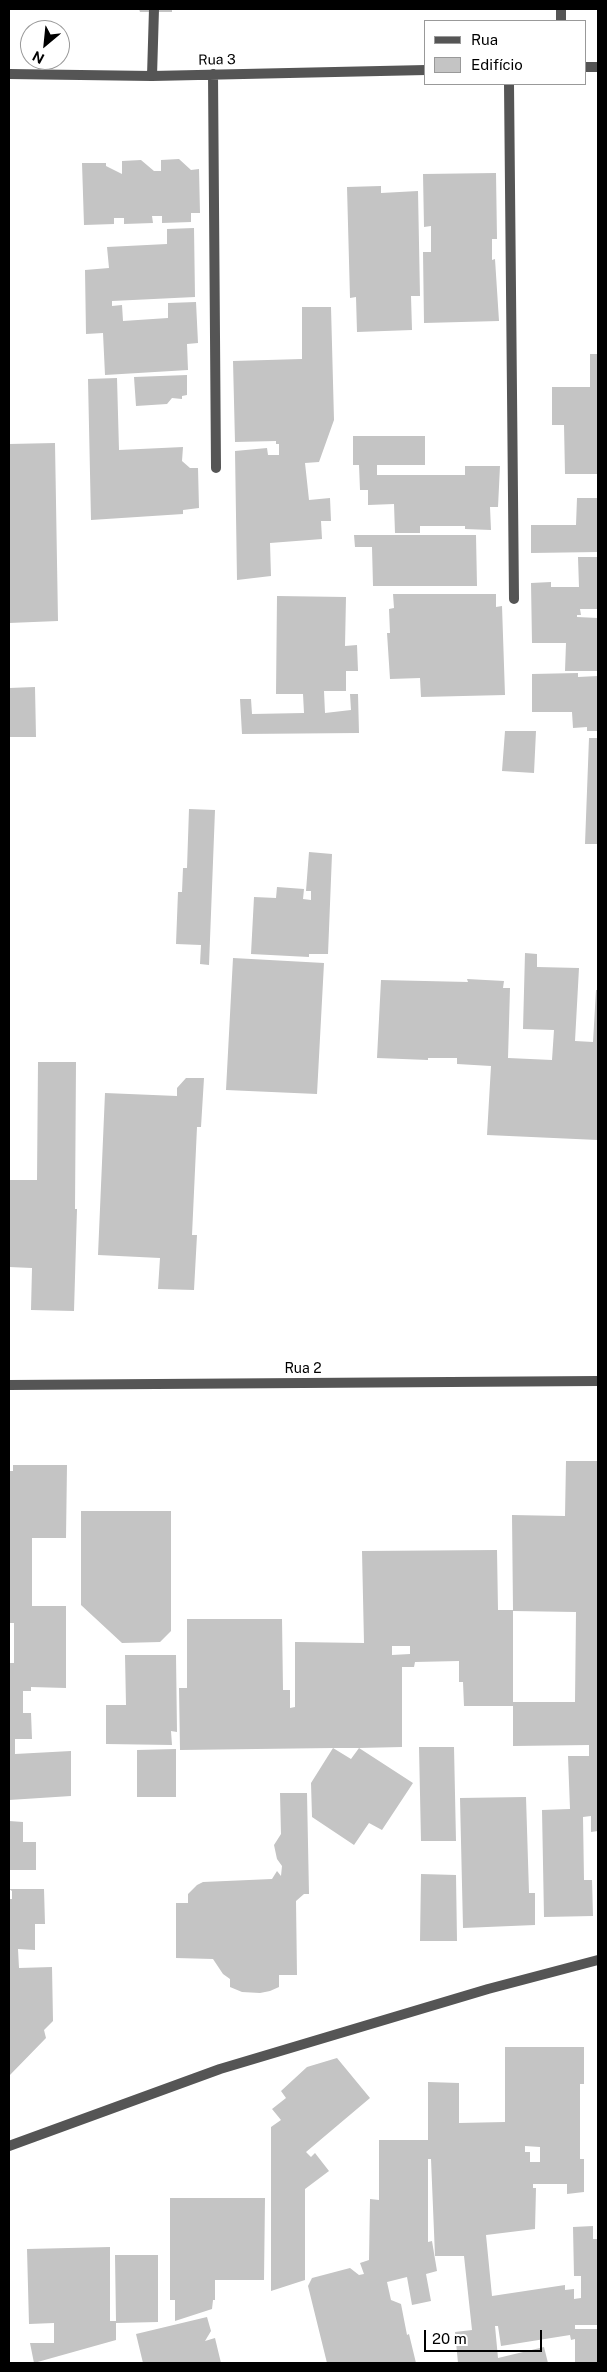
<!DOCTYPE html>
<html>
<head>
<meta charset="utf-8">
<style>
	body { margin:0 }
	#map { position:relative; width:607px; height:2372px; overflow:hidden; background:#fff; font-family:"Public Sans",sans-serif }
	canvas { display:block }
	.frame { position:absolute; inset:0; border:10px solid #000; pointer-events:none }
	.legend { position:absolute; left:424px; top:20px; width:162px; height:65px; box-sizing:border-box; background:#fff; border:1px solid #999; margin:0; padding:6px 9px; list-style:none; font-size:15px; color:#000 }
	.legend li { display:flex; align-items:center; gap:10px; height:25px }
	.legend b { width:25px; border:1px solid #999 }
	.north { position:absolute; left:20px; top:20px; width:50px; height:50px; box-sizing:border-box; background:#fff; border:1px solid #999; border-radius:50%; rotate:208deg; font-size:14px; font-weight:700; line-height:20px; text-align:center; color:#000 }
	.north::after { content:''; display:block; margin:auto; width:18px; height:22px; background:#000; clip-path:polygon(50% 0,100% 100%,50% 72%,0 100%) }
	.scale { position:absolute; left:424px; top:2330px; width:118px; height:22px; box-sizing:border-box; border:2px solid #000; border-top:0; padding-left:6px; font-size:15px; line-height:18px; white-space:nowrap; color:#000; -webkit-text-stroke:4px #fff; paint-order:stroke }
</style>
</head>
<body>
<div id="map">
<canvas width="607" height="2372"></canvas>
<div class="frame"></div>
<ul class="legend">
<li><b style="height:6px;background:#555"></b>Rua</li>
<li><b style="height:14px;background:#c4c4c4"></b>Edifício</li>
</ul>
<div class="north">N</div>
<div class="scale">20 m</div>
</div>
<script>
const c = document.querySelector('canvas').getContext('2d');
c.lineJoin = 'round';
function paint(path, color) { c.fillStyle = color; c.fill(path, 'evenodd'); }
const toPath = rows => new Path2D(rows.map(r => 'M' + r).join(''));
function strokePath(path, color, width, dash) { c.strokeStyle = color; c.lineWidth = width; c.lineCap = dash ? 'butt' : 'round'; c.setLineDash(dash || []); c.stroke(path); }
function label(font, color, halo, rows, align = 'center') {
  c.font = font + ' "Public Sans",sans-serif'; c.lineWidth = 5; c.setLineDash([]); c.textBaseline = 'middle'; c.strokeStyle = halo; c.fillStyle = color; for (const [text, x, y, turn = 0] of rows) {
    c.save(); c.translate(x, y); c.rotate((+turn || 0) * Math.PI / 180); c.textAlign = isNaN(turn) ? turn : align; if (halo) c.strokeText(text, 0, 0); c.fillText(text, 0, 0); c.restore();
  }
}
const building = toPath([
	[139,9,172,9,172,12,140,12],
	[179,159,191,170,199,169,200,213,191,213,191,222,162,223,162,216,152,216,153,223,124,224,124,218,114,218,114,224,84,225,82,163,106,163,106,166,122,174,122,161,141,160,154,171,161,171,161,160],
	[496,173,497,239,492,239,492,260,495,259,499,321,424,323,423,252,431,252,431,226,424,227,423,174],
	[381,186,381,193,418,191,420,296,411,296,412,330,357,332,356,297,350,298,347,187],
	[194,228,195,297,112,301,112,306,122,305,123,321,168,318,168,303,196,302,198,343,187,344,188,370,105,375,103,333,86,334,85,270,109,268,107,247,167,244,167,229],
	[302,307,331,307,334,420,319,462,305,463,309,500,330,498,331,521,321,521,322,539,270,543,271,576,237,580,235,451,267,448,268,455,279,455,279,444,276,444,276,441,235,442,233,361,302,359],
	[590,354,598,354,598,474,565,474,564,425,552,425,552,387,590,387],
	[187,375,187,395,182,396,182,399,172,398,167,404,136,406,134,377],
	[117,378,119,450,183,447,182,461,190,468,198,468,199,508,183,510,183,514,91,520,88,379],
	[353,436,425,436,425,465,377,465,377,475,465,475,465,466,500,466,498,507,490,507,491,530,465,529,465,526,420,526,420,533,395,533,394,504,368,505,368,490,360,490,359,465,353,465],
	[55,443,58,621,9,623,9,444],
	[577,498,598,498,598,552,531,553,531,525,576,525],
	[354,535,476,535,477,586,373,586,372,547,355,547],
	[578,557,598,557,598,609,580,609,581,615,577,615,577,617,598,618,598,671,565,671,566,643,532,643,531,583,551,582,551,587,579,587],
	[393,594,496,594,496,607,502,606,505,695,421,697,420,678,390,679,387,633,390,633,389,609,394,608],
	[277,596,346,597,345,646,357,645,358,671,346,671,346,691,324,691,325,713,351,710,350,694,358,694,359,733,242,734,240,699,251,699,252,714,304,713,303,694,276,694],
	[578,673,578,677,598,676,598,731,587,731,587,727,573,728,572,712,532,712,532,674],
	[35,687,36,737,9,737,9,688],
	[505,731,536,731,534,773,502,771],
	[589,738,598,738,598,844,585,844],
	[189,809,215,810,209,965,200,964,201,945,176,944,178,892,182,892,183,868,187,868],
	[309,852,332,854,328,954,309,954,309,957,251,954,254,897,276,898,277,887,304,889,303,899,311,900,311,891,306,891],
	[525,953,537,954,537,967,579,968,575,1041,593,1042,596,990,598,990,598,1140,487,1135,491,1066,457,1064,457,1058,428,1058,428,1060,377,1058,381,980,468,982,467,979,504,981,503,988,510,988,508,1058,552,1060,554,1030,523,1029],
	[233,958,324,963,317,1094,226,1090],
	[38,1062,76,1062,75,1209,77,1209,74,1311,31,1310,32,1268,9,1267,9,1180,37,1180],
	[186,1078,204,1078,201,1127,197,1127,192,1235,197,1235,194,1290,158,1289,160,1258,98,1255,105,1093,177,1096,177,1088],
	[566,1461,598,1461,598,1831,591,1832,591,1816,583,1817,584,1880,592,1880,593,1916,544,1917,542,1810,570,1809,568,1756,589,1756,589,1745,513,1746,513,1706,464,1706,463,1682,459,1682,459,1661,415,1662,414,1667,402,1667,402,1747,359,1748,413,1783,382,1830,369,1823,354,1845,312,1817,311,1783,333,1748,180,1750,179,1688,187,1688,187,1619,282,1619,283,1690,290,1690,290,1708,295,1707,295,1642,364,1643,362,1551,497,1550,498,1610,513,1610,512,1515,565,1516],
	[513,1611,576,1612,575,1702,513,1702],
	[392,1646,410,1646,410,1654,392,1655],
	[333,1748,359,1748,351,1759],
	[13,1465,67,1465,66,1538,32,1538,32,1606,66,1606,66,1688,31,1687,31,1691,23,1691,23,1713,31,1713,32,1739,15,1739,15,1754,71,1751,71,1796,9,1800,9,1663,14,1663,14,1623,9,1623,9,1471,13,1471],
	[81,1511,171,1511,171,1631,160,1642,122,1643,81,1605],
	[125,1655,176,1655,177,1732,171,1731,172,1745,106,1744,106,1705,126,1705],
	[419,1747,454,1747,456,1841,421,1841],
	[176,1749,176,1797,137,1797,137,1750],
	[280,1793,307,1793,309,1894,304,1894,296,1901,297,1975,279,1975,279,1987,270,1991,260,1993,242,1992,230,1987,230,1979,223,1974,213,1959,176,1958,176,1903,188,1903,188,1894,197,1885,203,1882,272,1879,277,1871,281,1876,282,1866,277,1859,274,1845,281,1834],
	[526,1797,529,1893,535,1893,535,1925,463,1928,460,1798],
	[9,1821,23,1822,23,1842,36,1842,36,1870,9,1870],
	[421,1874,456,1875,457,1941,420,1941],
	[9,1889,44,1889,45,1924,35,1924,35,1950,18,1949,19,1968,52,1967,53,2021,44,2030,46,2038,9,2076,9,1899,12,1899,12,1891],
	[505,2047,584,2047,584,2084,580,2084,580,2159,584,2159,584,2192,567,2194,567,2184,533,2184,533,2188,536,2188,535,2229,486,2235,492,2296,565,2285,565,2290,574,2289,574,2299,581,2298,581,2276,574,2276,573,2227,593,2226,593,2239,598,2239,598,2325,575,2325,575,2329,598,2329,598,2363,575,2363,575,2339,571,2340,570,2335,501,2346,498,2326,495,2326,498,2358,544,2347,548,2363,458,2363,455,2332,472,2330,464,2256,435,2256,431,2159,428,2159,428,2242,432,2241,437,2271,426,2274,431,2301,412,2305,407,2277,387,2282,391,2300,401,2304,407,2335,409,2334,416,2363,327,2363,308,2286,312,2278,350,2268,359,2275,364,2274,360,2263,369,2260,370,2199,379,2200,379,2140,428,2140,428,2082,459,2083,459,2123,505,2122],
	[525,2146,540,2147,540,2162,530,2162,530,2152,525,2152],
	[337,2058,370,2098,306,2152,311,2157,315,2153,329,2171,305,2189,305,2280,271,2291,271,2127,281,2120,272,2109,286,2098,281,2091,307,2067],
	[170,2198,265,2198,264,2280,215,2280,215,2300,213,2300,212,2309,175,2321,175,2300,170,2300],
	[110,2247,110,2321,116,2321,115,2255,158,2255,158,2322,116,2323,116,2340,34,2363,30,2343,54,2343,54,2323,29,2324,27,2249],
	[207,2317,211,2331,205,2341,215,2338,221,2363,143,2363,136,2334]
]);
const lane = toPath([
	[509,84,514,599]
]);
const street = toPath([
	[561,9,561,21],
	[586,67,598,67],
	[9,74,152,76,426,70],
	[213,74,216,468],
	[152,76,154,9],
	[9,1385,598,1381],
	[9,2146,220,2069,488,1989,598,1960]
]);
const streetNames = [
	["Rua 3",217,60,-1],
	["Rua 2",303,1369]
];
paint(building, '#c4c4c4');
strokePath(lane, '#555', 10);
strokePath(street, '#555', 10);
label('14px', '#000', '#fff', streetNames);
</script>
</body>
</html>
